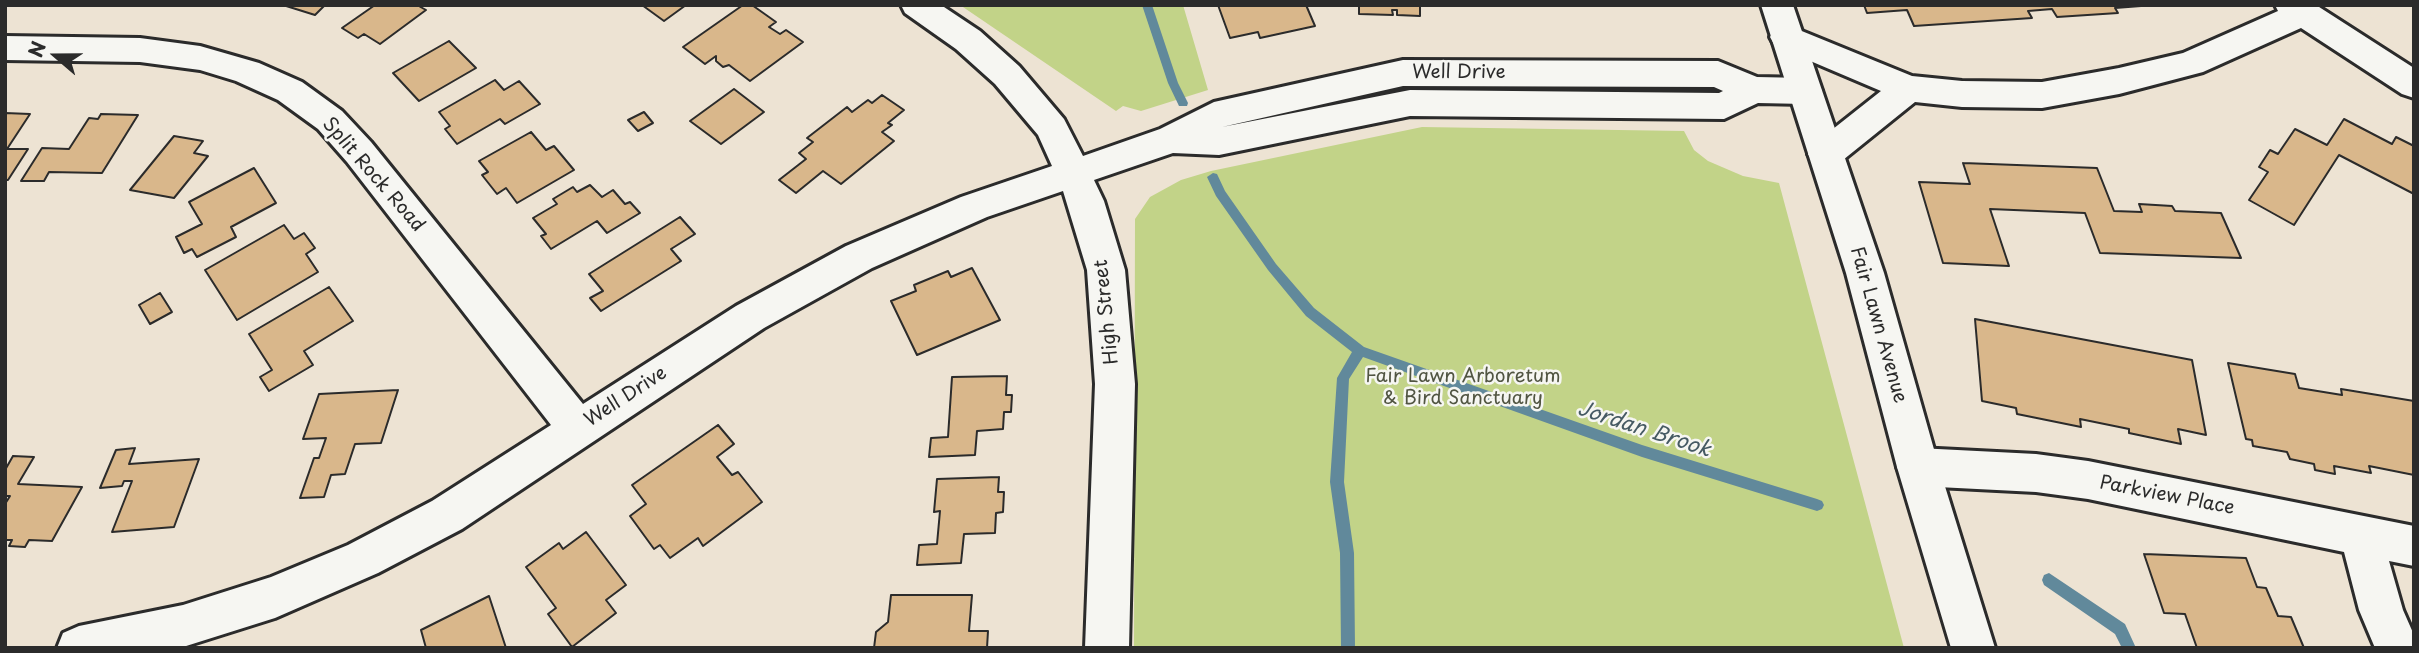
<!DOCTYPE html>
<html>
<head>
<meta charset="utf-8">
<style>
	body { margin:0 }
	#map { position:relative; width:2419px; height:653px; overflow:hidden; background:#ede3d3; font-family:"Playpen Sans",sans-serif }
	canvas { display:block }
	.frame { position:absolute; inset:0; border:7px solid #2b2b2b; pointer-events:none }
	.north { position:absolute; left:21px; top:21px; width:70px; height:70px; -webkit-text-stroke:5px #f6f6f2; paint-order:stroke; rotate:290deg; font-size:19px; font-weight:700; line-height:28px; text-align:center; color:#2b2b2b }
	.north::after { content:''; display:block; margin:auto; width:24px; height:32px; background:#2b2b2b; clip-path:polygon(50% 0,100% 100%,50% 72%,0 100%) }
</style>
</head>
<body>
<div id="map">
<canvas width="2419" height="653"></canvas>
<div class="frame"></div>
<div class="north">N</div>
</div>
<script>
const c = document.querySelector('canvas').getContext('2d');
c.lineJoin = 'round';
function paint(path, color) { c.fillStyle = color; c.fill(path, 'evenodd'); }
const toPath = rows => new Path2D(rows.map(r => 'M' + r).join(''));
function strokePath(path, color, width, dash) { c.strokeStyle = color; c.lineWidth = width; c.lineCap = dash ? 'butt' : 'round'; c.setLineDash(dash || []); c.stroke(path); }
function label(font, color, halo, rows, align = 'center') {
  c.font = font + ' "Playpen Sans",sans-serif'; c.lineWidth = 5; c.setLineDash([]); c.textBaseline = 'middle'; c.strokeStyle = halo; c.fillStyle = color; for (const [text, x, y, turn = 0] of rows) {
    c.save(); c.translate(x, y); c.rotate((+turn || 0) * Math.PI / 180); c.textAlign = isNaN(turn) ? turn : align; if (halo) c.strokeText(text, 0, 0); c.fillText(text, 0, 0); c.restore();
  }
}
const green = toPath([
	[960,5,1183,5,1208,90,1141,111,1123,106,1116,111],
	[1422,127,1684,131,1694,150,1708,161,1743,176,1779,183,1904,648,1134,648,1135,219,1150,197,1181,180,1211,171]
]);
const stream = toPath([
	[1142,5,1152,5,1178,83,1188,103,1187,106,1179,106,1168,83,1142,5],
	[1213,173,1217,174,1225,191,1276,264,1314,308,1364,347,1642,445,1817,499,1822,501,1824,505,1822,509,1817,511,1642,457,1363,357,1349,379,1344,482,1354,553,1355,648,1341,648,1340,553,1330,482,1337,378,1352,352,1306,316,1268,270,1216,196,1207,177,1213,173],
	[2049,573,2125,624,2136,648,2122,648,2115,634,2044,585,2042,580,2044,575,2049,573]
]);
const building = toPath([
	[283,5,325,5,315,15,283,5],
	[375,5,417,5,426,10,380,44,364,34,358,38,342,28,375,5],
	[642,5,686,5,664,21,642,5],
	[743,5,752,5,776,22,769,27,780,34,786,30,803,42,750,81,729,65,723,67,716,61,716,56,705,64,683,47,743,5],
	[1218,5,1306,5,1315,26,1260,38,1258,32,1230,38,1218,5],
	[1359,5,1420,5,1420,16,1397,15,1397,10,1392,10,1393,15,1359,14,1359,5],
	[1864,5,2141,5,2141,6,2115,8,2118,13,2057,17,2052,9,2028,11,2032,18,1914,26,1907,10,1867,13,1864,5],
	[449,41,476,68,419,101,393,73,449,41],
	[495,80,504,90,519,81,540,104,505,124,500,119,457,144,445,129,450,126,439,112,495,80],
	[734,89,764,112,721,144,690,121,734,89],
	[882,95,904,110,888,123,892,125,882,132,894,141,841,184,823,171,796,193,779,180,806,159,799,153,813,142,807,138,847,107,852,112,868,100,872,103,882,95],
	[644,112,653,123,638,131,628,120,644,112],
	[5,113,30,114,7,149,28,149,8,180,5,180,5,113],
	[101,114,138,115,102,173,49,172,44,181,21,181,42,148,69,149,89,118,98,119,101,114],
	[2344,119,2392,144,2396,137,2414,146,2414,194,2339,155,2294,225,2249,200,2268,172,2259,167,2270,150,2278,154,2295,129,2327,145,2344,119],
	[531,132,546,150,554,146,574,170,517,203,506,188,497,194,482,175,488,172,479,161,531,132],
	[174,136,203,141,194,153,208,156,174,198,130,190,174,136],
	[1963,163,2097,168,2114,211,2142,212,2139,204,2172,206,2175,211,2221,213,2241,258,2100,253,2085,213,1990,209,2009,266,1943,263,1919,182,1970,184,1963,163],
	[254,168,276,203,231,227,236,237,197,257,192,249,184,253,176,237,202,224,189,202,254,168],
	[590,185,602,197,613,190,625,204,630,202,640,213,607,233,597,221,551,249,541,236,546,234,533,218,557,204,553,199,573,187,577,192,590,185],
	[680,217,695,234,671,249,681,261,601,311,590,298,603,291,589,274,680,217],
	[284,225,294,239,304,233,315,248,306,254,318,272,237,320,205,270,284,225],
	[972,268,1000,320,917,355,891,301,916,291,914,285,948,271,951,277,972,268],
	[329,287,353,321,304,351,313,365,269,391,260,377,272,370,249,334,329,287],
	[160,293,172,312,150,324,139,305,160,293],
	[1975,319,2192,360,2206,435,2178,429,2181,444,2129,433,2129,429,2080,419,2081,427,2017,414,2016,408,1982,401,1975,319],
	[2228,363,2295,374,2299,388,2342,395,2341,389,2414,401,2414,475,2369,466,2371,473,2334,466,2335,474,2315,470,2314,464,2290,459,2287,452,2253,446,2252,440,2246,439,2228,363],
	[1007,376,1006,395,1012,395,1011,412,1004,412,1003,429,977,431,975,455,929,457,931,438,948,437,952,377,1007,376],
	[398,390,381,443,355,444,345,474,331,475,324,497,300,498,314,458,319,458,326,438,303,439,319,394,398,390],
	[718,425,734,444,717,457,732,475,738,472,762,502,703,546,698,538,670,558,660,545,654,549,630,516,646,504,632,485,718,425],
	[135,448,129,464,199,459,174,527,112,532,132,481,124,481,122,486,100,488,116,450,135,448],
	[13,456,34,457,18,484,82,487,52,541,29,540,25,547,9,546,12,540,5,540,5,504,10,496,5,496,5,470,13,456],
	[999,477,998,492,1004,492,1003,512,996,513,995,533,964,534,961,563,917,565,919,545,937,544,940,511,934,512,937,479,999,477],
	[586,532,626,585,606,600,616,613,572,647,548,614,556,608,526,567,559,543,563,549,586,532],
	[2144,554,2246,558,2257,587,2266,588,2278,616,2291,617,2304,648,2197,648,2185,614,2164,613,2144,554],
	[891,595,972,595,969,631,988,631,987,648,874,648,876,632,888,622,891,595],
	[489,596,506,648,426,648,421,630,489,596]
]);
const minor = toPath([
	[901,5,941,5,980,31,1019,66,1064,119,1083,156,1160,129,1214,102,1403,60,1718,61,1757,77,1805,78,1817,82,1822,91,1817,100,1805,104,1758,103,1724,119,1410,116,1219,155,1173,153,1094,180,1104,201,1125,270,1135,384,1129,648,1085,648,1095,384,1087,270,1063,191,987,217,872,268,764,328,462,529,378,573,275,618,183,647,57,648,63,633,79,626,183,605,271,577,348,545,432,501,551,425,347,162,318,129,278,100,236,81,200,70,140,62,5,60,5,36,140,38,200,46,259,63,302,82,342,111,371,142,583,404,736,306,846,246,961,197,1052,166,1038,135,995,84,956,49,905,13,901,5],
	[1403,86,1714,87,1723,91,1719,93,1410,90,1222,127,1403,86],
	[2275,5,2316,5,2414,68,2414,98,2402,94,2301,28,2203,72,2119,94,2042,108,1962,107,1915,102,1838,164,1826,168,1814,164,1808,154,1814,144,1881,91,1775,46,1770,37,1775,28,1787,25,1912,76,1962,81,2042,82,2119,68,2183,53,2278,11,2275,5],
	[1918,448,2036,454,2088,461,2414,526,2414,566,2389,561,2403,610,2414,635,2414,648,2375,648,2359,610,2344,552,2088,499,2036,492,1918,486,1903,480,1897,467,1903,454,1918,448]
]);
const major = toPath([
	[1761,5,1793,5,1884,273,1939,467,1995,648,1951,648,1897,467,1846,273,1761,5]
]);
const streetNames = [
	["Well Drive",1459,73],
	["Split Rock Road",373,175,49],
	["High Street",1107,312,-96],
	["Fair Lawn Avenue",1878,325,74],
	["Well Drive",626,397,-33],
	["Parkview Place",2167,496,11]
];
const parkNames = [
	["Fair Lawn Arboretum",1463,377],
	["& Bird Sanctuary",1463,399]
];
const waterNames = [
	["Jordan Brook",1644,430,18]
];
paint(green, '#c2d388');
paint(stream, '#61899b');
paint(building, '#d9b78b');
strokePath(building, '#2b2b2b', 2);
strokePath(minor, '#2b2b2b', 6);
strokePath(major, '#2b2b2b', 6);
paint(minor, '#f6f6f2');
paint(major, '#f6f6f2');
label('19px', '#2b2b2b', '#f6f6f2', streetNames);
label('19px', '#515542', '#f6f6f2', parkNames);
label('italic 21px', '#465a63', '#f6f6f2', waterNames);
</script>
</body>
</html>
